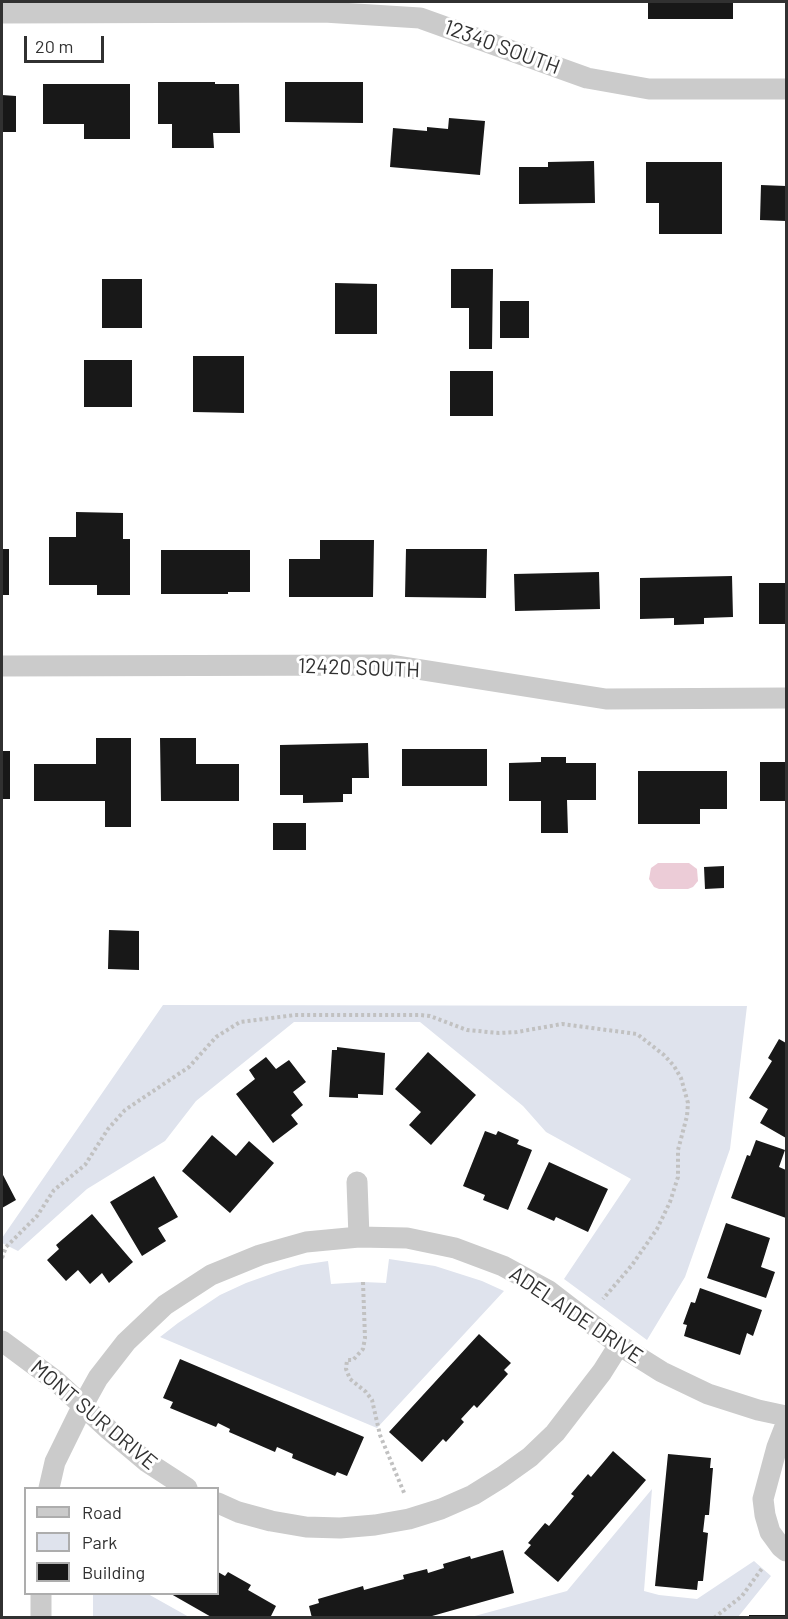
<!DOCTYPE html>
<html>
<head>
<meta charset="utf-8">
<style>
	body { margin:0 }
	#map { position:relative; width:788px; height:1619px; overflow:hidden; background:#fff; font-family:Barlow,sans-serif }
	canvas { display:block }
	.frame { position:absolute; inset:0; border:3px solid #313131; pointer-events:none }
	.legend { position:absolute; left:24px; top:1487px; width:195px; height:108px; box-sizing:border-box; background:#fff; border:2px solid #adadad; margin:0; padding:8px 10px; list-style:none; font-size:18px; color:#313131 }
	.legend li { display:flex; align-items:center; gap:12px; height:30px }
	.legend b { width:30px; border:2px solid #adadad }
	.scale { position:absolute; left:24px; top:36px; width:80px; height:27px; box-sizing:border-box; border:3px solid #313131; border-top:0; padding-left:8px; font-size:18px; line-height:21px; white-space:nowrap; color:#313131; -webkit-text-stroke:4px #fff; paint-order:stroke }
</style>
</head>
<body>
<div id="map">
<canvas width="788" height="1619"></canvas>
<div class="frame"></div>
<ul class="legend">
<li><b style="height:8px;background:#cbcbcb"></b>Road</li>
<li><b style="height:16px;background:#dfe3ed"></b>Park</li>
<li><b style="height:16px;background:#181818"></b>Building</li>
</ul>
<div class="scale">20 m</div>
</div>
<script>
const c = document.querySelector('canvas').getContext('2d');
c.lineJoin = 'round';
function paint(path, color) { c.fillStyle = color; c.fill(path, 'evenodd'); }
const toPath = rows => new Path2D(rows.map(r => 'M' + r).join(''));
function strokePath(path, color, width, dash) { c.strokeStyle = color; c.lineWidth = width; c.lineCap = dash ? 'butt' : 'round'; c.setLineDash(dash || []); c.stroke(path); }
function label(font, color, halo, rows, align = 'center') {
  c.font = font + ' Barlow,sans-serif'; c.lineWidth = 6; c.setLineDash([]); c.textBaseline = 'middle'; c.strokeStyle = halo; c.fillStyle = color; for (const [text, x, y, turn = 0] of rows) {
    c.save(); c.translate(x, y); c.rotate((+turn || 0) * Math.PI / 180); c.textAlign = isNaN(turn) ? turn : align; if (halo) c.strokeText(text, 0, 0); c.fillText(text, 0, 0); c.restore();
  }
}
const green = toPath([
	[163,1005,747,1006,730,1149,685,1277,647,1340,564,1279,631,1179,546,1132,523,1106,420,1022,294,1022,196,1101,165,1141,87,1189,18,1251,2,1243,2,1238],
	[389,1259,435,1266,482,1281,504,1291,377,1428,160,1337,178,1323,220,1295,246,1283,277,1272,301,1265,328,1261,331,1284,363,1282,386,1283],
	[652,1489,644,1591,659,1595,697,1599,754,1561,771,1576,738,1617,471,1617,567,1591],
	[93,1594,148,1594,189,1617,93,1617]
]);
const water = toPath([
	[658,863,689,863,697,869,698,881,693,887,688,889,659,889,654,887,649,879,651,868]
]);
const building = toPath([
	[648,2,733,2,733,19,648,19],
	[158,82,215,82,215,84,239,84,240,133,213,133,214,148,172,148,172,124,158,124],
	[285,82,363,82,363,123,285,122],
	[43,84,130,84,130,139,84,139,84,124,43,124],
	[2,95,16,96,16,132,2,132],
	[449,118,485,121,480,175,390,167,393,128,427,131,427,127,448,129],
	[594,161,595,203,519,204,519,167,548,167,548,162],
	[646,162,722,162,722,234,659,234,659,203,646,203],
	[761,185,786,186,786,221,760,220],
	[451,269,493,269,492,349,469,349,469,308,451,308],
	[102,279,142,279,142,328,102,328],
	[335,283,377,284,377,334,335,334],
	[500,301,529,301,529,338,500,338],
	[193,356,244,356,244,413,193,412],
	[84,360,132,360,132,407,84,407],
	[450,371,493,371,493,416,450,416],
	[76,512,123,513,123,539,130,539,130,595,97,595,97,585,49,585,49,537,76,537],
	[320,540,374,540,373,597,289,597,289,559,320,559],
	[2,549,9,549,9,595,2,595],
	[406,549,487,549,486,598,405,597],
	[161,550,250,550,250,592,228,592,228,594,161,594],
	[599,572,600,609,515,611,514,574],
	[732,576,733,617,704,618,704,624,674,625,674,618,640,619,640,578],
	[759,583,786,583,786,624,759,624],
	[96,738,131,738,131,827,105,827,105,801,34,801,34,764,96,764],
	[160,738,196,738,196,764,239,764,239,801,161,801],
	[368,743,369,778,352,778,352,794,343,794,343,802,303,803,303,795,280,795,280,745],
	[402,749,487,749,487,786,402,786],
	[2,751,10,751,10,799,2,799],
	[541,757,566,757,566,763,596,763,596,800,567,800,568,833,541,833,541,801,509,801,509,763,541,762],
	[760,762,786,762,786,801,760,801],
	[638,771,727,771,727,809,700,809,700,824,638,824],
	[273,823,306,823,306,850,273,850],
	[724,866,724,888,705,889,704,867],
	[109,930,139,931,139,970,108,969],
	[779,1039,786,1043,786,1138,760,1123,768,1109,749,1098,772,1061,768,1058],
	[337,1047,385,1053,383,1095,358,1094,358,1098,329,1097,332,1050,337,1050],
	[428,1052,476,1095,431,1145,409,1125,421,1112,395,1089],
	[266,1057,276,1069,289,1060,306,1082,293,1092,303,1105,291,1115,298,1124,273,1143,236,1094,255,1079,249,1070],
	[485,1131,496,1135,498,1131,519,1140,517,1144,532,1150,508,1210,483,1200,485,1195,463,1186],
	[212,1135,236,1156,249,1141,274,1163,230,1213,182,1171],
	[756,1140,785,1150,779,1167,786,1170,786,1218,731,1198,747,1155,750,1156],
	[549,1162,608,1189,588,1232,556,1217,554,1221,527,1209],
	[2,1173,16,1200,2,1208],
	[154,1176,178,1217,158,1228,166,1241,142,1256,110,1202],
	[92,1214,133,1262,109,1283,102,1273,90,1284,78,1270,66,1281,47,1260,59,1249,56,1245],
	[726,1223,770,1238,761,1267,775,1272,766,1298,707,1278],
	[700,1288,762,1310,753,1336,747,1333,740,1355,684,1336,687,1325,683,1324,691,1302,695,1303],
	[479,1334,511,1363,504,1370,508,1374,477,1408,474,1405,461,1419,464,1422,446,1442,443,1439,422,1462,389,1432],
	[180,1359,364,1437,347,1476,337,1472,335,1476,292,1458,293,1454,277,1447,275,1452,229,1432,230,1429,218,1423,216,1427,170,1408,173,1402,163,1398],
	[613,1451,646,1480,558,1582,524,1553,531,1545,528,1543,545,1523,549,1526,574,1496,571,1494,588,1474,591,1477],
	[668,1454,711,1458,710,1468,713,1468,709,1515,705,1515,703,1532,708,1533,703,1581,698,1581,697,1590,655,1586],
	[503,1550,514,1593,425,1618,312,1618,309,1606,319,1603,318,1599,363,1586,364,1590,404,1579,403,1575,427,1569,428,1573,444,1568,443,1564,470,1556,471,1559],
	[218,1572,225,1576,228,1572,251,1585,248,1590,276,1606,270,1618,213,1618,171,1594,218,1594],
	[749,1615,786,1615,786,1618,749,1618]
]);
const path = toPath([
	[2,1258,6,1247,37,1216,54,1190,85,1165,108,1129,125,1110,189,1067,216,1037,240,1022,295,1015,420,1015,430,1016,467,1030,499,1033,517,1032,562,1024,637,1034,664,1055,674,1066,681,1078,688,1103,687,1116,678,1150,678,1177,670,1202,657,1229,632,1265,603,1299],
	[363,1282,365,1338,363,1349,353,1360,347,1360,346,1369,350,1379,366,1392,372,1400,380,1435,405,1495],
	[714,1618,742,1596,763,1567]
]);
const street = toPath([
	[2,13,324,12,420,18,587,78,649,89,786,89],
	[2,666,391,665,606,699,786,698],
	[357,1182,359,1237],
	[2,1341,56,1381,109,1430,147,1462,187,1488],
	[786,1424,777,1447,763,1499,765,1515,770,1532,781,1547,786,1551],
	[49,1488,55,1462,83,1405,98,1378,126,1342,165,1305,211,1275,260,1255,306,1242,359,1237,407,1238,455,1248,503,1266,549,1291,619,1345,662,1372,708,1394,758,1410,786,1416],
	[218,1503,238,1512,271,1521,306,1527,340,1528,375,1525,409,1519,441,1509,473,1495,502,1477,530,1457,555,1433,602,1372,619,1345],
	[41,1618,41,1594]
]);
const streetNames = [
	["12340 SOUTH",502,47,20],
	["12420 SOUTH",359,668,2],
	["ADELAIDE DRIVE",576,1315,34],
	["MONT SUR DRIVE",94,1415,40]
];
paint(green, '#dfe3ed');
paint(water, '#ecccd7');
paint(building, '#181818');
strokePath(path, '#c1c1c1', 4, [3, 3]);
strokePath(street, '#cbcbcb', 21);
label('21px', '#313131', '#fff', streetNames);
</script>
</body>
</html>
